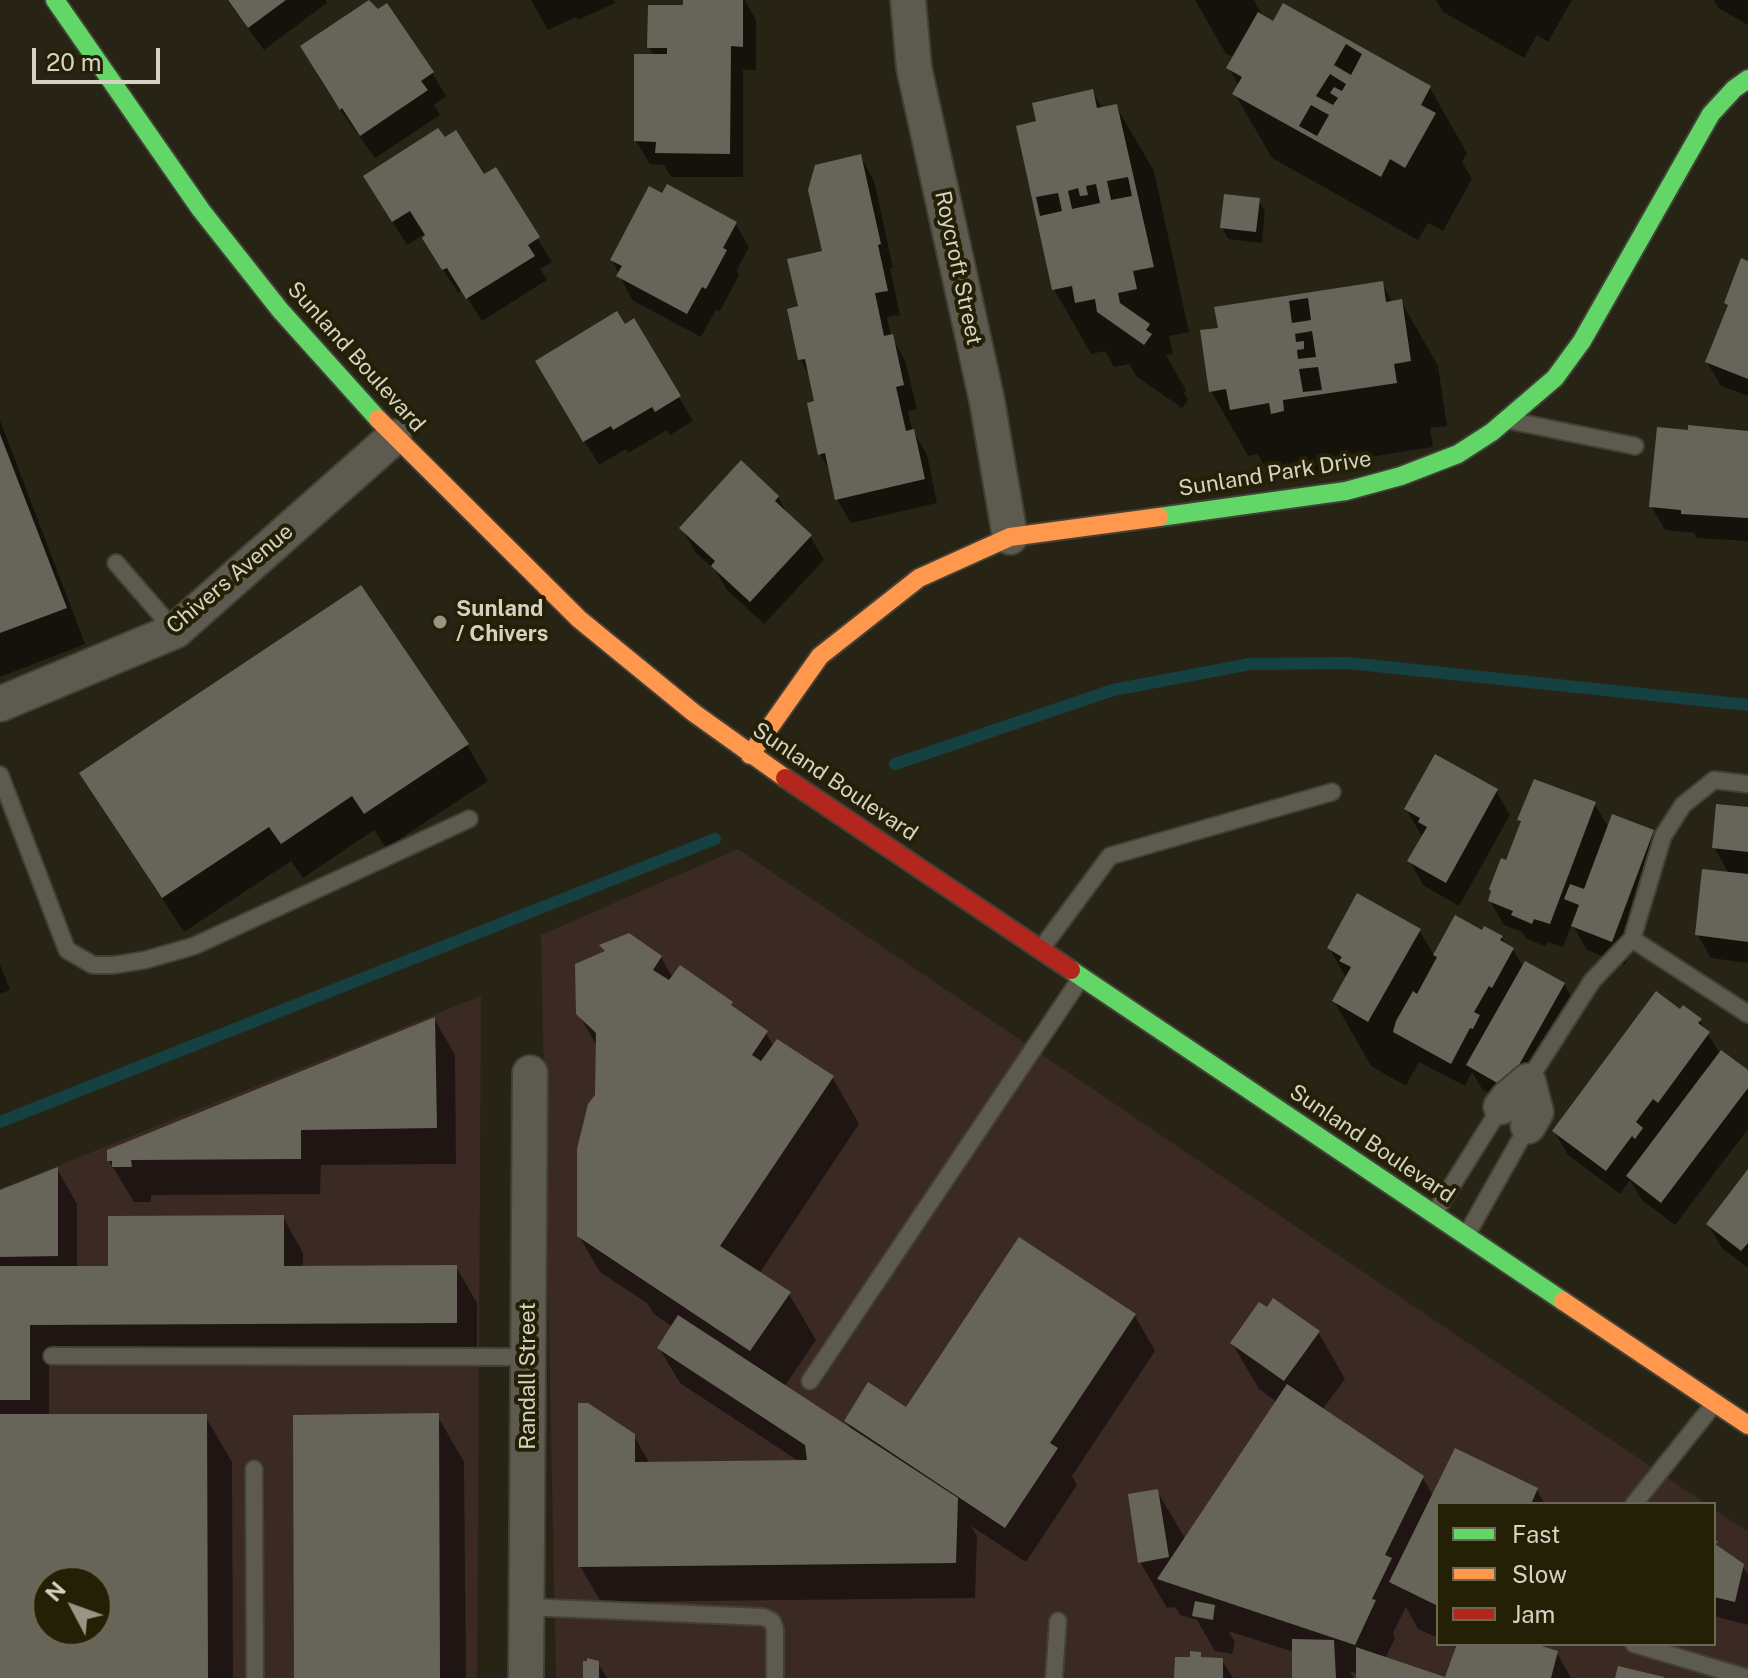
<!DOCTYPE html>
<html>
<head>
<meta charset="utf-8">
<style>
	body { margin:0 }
	#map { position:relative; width:1748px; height:1678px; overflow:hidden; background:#272416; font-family:"Public Sans",sans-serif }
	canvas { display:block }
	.legend { position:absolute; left:1436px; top:1502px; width:280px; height:144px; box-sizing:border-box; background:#242005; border:2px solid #6b6751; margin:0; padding:10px 14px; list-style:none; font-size:24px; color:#d5d2c3 }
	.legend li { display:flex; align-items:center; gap:16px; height:40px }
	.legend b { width:40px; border:2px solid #6b6751 }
	.north { position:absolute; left:32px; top:1566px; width:80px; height:80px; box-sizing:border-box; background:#242005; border:2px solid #6b6751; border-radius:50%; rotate:311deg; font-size:22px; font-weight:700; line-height:32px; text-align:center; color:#d5d2c3 }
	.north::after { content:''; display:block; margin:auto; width:28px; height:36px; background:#989586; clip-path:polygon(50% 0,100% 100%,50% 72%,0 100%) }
	.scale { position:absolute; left:32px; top:48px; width:128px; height:36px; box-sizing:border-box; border:4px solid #d5d2c3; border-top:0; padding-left:10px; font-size:24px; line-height:28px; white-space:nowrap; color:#d5d2c3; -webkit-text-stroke:6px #242005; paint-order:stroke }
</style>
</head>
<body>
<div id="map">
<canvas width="1748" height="1678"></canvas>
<ul class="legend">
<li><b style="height:10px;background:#63d668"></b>Fast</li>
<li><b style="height:10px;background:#ff974d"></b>Slow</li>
<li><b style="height:10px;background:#b3261e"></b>Jam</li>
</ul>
<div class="north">N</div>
<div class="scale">20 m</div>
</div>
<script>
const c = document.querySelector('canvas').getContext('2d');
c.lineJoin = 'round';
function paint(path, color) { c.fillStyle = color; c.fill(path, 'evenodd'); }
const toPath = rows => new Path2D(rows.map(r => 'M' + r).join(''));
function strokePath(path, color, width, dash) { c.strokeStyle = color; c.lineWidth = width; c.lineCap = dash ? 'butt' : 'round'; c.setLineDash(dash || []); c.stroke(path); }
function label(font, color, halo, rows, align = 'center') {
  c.font = font + ' "Public Sans",sans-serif'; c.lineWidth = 8; c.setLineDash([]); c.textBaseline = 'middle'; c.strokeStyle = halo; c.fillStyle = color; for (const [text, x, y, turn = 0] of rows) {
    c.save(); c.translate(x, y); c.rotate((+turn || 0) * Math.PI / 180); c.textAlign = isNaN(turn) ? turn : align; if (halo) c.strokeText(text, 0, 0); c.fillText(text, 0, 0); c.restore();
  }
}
const industrial = toPath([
	[738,849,1706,1504,1438,1504,1438,1644,1714,1644,1714,1509,1748,1532,1748,1678,556,1678,541,935],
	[481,996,477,1678,0,1678,0,1189],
	[48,1582,96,1582,96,1630,48,1630]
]);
const shadow = toPath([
	[227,0,326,0,327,3,264,50],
	[531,0,613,0,615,3,578,20,576,17,548,30],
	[685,0,745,0,756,20,756,70,743,70,743,177,671,177,664,165,650,164,636,141,654,56,649,47,685,7],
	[1195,0,1254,0,1264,18,1274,24,1284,6,1430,88,1467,153,1462,162,1472,179,1443,231,1428,223,1418,240,1272,158,1235,94,1239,86,1229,68,1235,57,1226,54],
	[1436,0,1572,0,1548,42,1537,35,1524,58,1443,12],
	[1714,0,1748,0,1748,25,1718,8],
	[432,73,446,96,434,105,440,115,375,158,331,97,317,74],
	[1092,91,1103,109,1116,106,1154,171,1189,332,1169,336,1173,354,1166,355,1186,390,1184,393,1188,400,1182,408,1137,377,1129,364,1114,367,1105,351,1091,354,1054,289,1018,127,1039,123],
	[860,156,874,180,893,268,890,269,900,315,887,317,891,336,905,360,917,409,908,411,912,429,927,455,937,503,851,523,837,499,832,475,820,454,816,403,811,378,800,359,800,307,824,252],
	[495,170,552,262,540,269,547,280,482,321,462,290,458,293,438,262,430,231,407,245,379,200,484,176],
	[1258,200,1265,211,1262,243,1228,239,1222,227],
	[735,223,749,247,737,270,739,275,720,311,716,310,701,337,632,300,612,260],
	[1748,263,1748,396,1721,386,1707,362,1729,307,1726,302],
	[1382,283,1393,303,1401,301,1438,366,1447,426,1430,428,1433,447,1319,465,1320,476,1310,478,1305,468,1269,474,1258,454,1248,456,1211,391,1220,329,1217,309],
	[634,321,693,421,670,435,667,430,628,453,626,449,599,465,537,362],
	[0,420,85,644,0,677],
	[1748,433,1748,541,1697,538,1694,533,1665,530,1651,506],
	[778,497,789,517,810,536,824,560,764,624,727,590,715,570,695,552,682,528],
	[467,745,488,781,386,848,374,830,303,878,291,861,184,932,103,809,82,773],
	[1496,791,1510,815,1459,906,1423,885,1410,861,1424,836,1420,833,1406,809],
	[1594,803,1609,828,1653,832,1667,855,1625,965,1587,950,1572,924,1563,947,1548,942,1545,946,1527,939,1522,932,1504,925,1490,901,1522,824,1519,819],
	[1748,809,1748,963,1711,958,1697,934,1729,874,1714,847],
	[1456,918,1482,932,1502,938,1507,946,1513,950,1524,968,1564,984,1578,1008,1520,1111,1482,1089,1472,1072,1465,1086,1419,1062,1406,1086,1371,1066,1334,1001,1347,979,1329,948,1419,930,1435,957],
	[661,957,673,978,731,1003,735,1011,766,1033,774,1047,832,1077,859,1124,759,1274,789,1294,816,1340,784,1387,852,1431,846,1421,906,1410,1135,1316,1155,1351,1072,1476,1077,1485,1026,1562,971,1526,977,1536,975,1598,601,1602,580,1566,634,1436,650,1464,800,1462,680,1383,659,1348,673,1327,654,1314,647,1303,600,1272,579,1236,597,1096,598,1048,578,1013],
	[0,964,10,990,0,994],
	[1681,1012,1700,1021,1720,1054,1748,1072,1748,1129,1675,1225,1642,1200,1630,1180,1620,1194,1568,1155,1554,1131],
	[435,1020,455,1055,456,1164,321,1165,320,1194,151,1195,151,1202,134,1202,109,1161],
	[57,1169,77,1204,77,1268,110,1268,283,1217,303,1253,303,1268,456,1267,477,1303,477,1358,49,1360,49,1416,205,1416,232,1462,233,1678,0,1678,0,1192],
	[48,1582,96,1582,96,1630,48,1630],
	[1748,1172,1748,1268,1722,1248,1708,1224],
	[1318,1332,1345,1379,1322,1410,1423,1478,1433,1496,1537,1490,1545,1504,1438,1504,1438,1638,1418,1629,1406,1607,1393,1633,1395,1638,1385,1659,1443,1678,1358,1678,1358,1674,1350,1671,1354,1678,1294,1678,1294,1652,1228,1631,1235,1642,1232,1654,1215,1651,1197,1620,1180,1615,1175,1607,1167,1608,1140,1562,1157,1491,1186,1540,1278,1403,1259,1389,1232,1343],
	[437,1415,464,1462,466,1678,296,1678],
	[1714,1542,1720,1550,1742,1565,1748,1575,1748,1625,1714,1616],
	[1450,1644,1529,1644,1557,1653,1571,1678,1447,1678,1457,1648],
	[1200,1654,1203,1659,1222,1660,1233,1678,1176,1678],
	[598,1663,607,1678,585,1678]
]);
const stream = toPath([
	[895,764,1113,690,1250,664,1348,663,1748,705],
	[0,1122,715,839]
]);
const building = toPath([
	[228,0,286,0,248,28],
	[369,0,378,9,387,3,434,72,421,81,428,90,360,136,342,108,340,110,300,46],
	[683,0,743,0,743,47,731,46,730,154,655,153,656,142,634,141,634,54,667,54,667,48,647,48,648,5,683,5],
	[1283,3,1431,86,1421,105,1436,113,1405,168,1390,159,1381,177,1232,94,1242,77,1226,68,1258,12,1273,21],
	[1346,44,1362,54,1351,75,1334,65],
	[1330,74,1346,84,1342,91,1334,87,1330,93,1338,98,1333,105,1316,96],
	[1311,105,1329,115,1317,136,1299,126],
	[1093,89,1097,108,1117,104,1154,267,1133,271,1137,289,1118,293,1120,303,1150,324,1146,330,1152,334,1144,345,1097,312,1095,299,1075,303,1072,286,1052,290,1016,126,1036,121,1032,103],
	[1128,177,1132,196,1111,200,1107,181],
	[1096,184,1100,203,1072,209,1068,191,1078,188,1080,196,1088,195,1086,186],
	[1058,193,1062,211,1040,216,1036,197],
	[438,128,445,137,456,130,484,174,496,167,540,237,528,245,535,256,466,299,447,268,442,270,422,238,425,235,410,211,392,222,363,176],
	[861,154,881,244,878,245,888,291,875,293,884,336,893,334,904,385,896,387,906,431,914,429,925,479,835,500,825,453,818,455,807,403,814,401,805,359,798,360,787,309,798,306,787,259,822,251,808,190,815,165],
	[667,184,737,222,723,248,727,250,706,289,702,287,687,314,616,276,622,266,610,260,649,186,662,193],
	[1224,194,1260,198,1256,232,1220,228],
	[1741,258,1748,261,1748,379,1705,362,1728,305,1724,303],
	[1383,281,1386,302,1402,299,1411,361,1394,364,1397,383,1283,400,1284,411,1271,414,1269,403,1230,410,1226,389,1209,392,1200,330,1218,328,1214,307],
	[1308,298,1311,320,1292,323,1289,301],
	[1312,331,1316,357,1298,359,1297,350,1304,349,1304,341,1296,342,1295,334],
	[1318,367,1322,390,1303,392,1299,369],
	[617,311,625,324,634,318,681,396,655,412,652,407,613,430,611,426,583,442,535,361],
	[1688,425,1748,431,1748,518,1681,514,1681,510,1649,507,1657,427,1688,430],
	[0,434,67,608,0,633],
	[741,460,779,496,775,501,812,535,750,602,711,566,715,561,679,528],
	[361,585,469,744,364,814,352,796,281,844,269,827,162,898,79,773],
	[1435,754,1498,789,1446,883,1407,861,1427,827,1418,822,1420,818,1404,809],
	[1534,779,1596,802,1550,924,1534,919,1532,924,1511,915,1513,911,1488,901,1491,891,1489,889,1501,858,1506,860,1521,821,1517,820],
	[1716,804,1748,807,1748,852,1712,848],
	[1612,814,1654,830,1612,942,1571,926,1579,905,1564,899,1570,884,1584,889],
	[1702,869,1748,874,1748,942,1695,935],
	[1357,893,1421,929,1368,1022,1332,1001,1351,967,1339,961,1342,957,1327,948],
	[1455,915,1482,930,1484,926,1503,936,1500,940,1514,948,1492,988,1489,986,1474,1012,1480,1015,1473,1029,1470,1028,1451,1064,1393,1032,1396,1021,1413,991,1417,994,1437,957,1433,955],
	[629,933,662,956,653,970,669,980,680,965,733,1002,731,1005,768,1031,752,1055,761,1061,777,1039,834,1076,720,1246,791,1292,750,1351,577,1236,577,1149,588,1104,595,1095,596,1033,576,1014,575,964,605,951,599,945],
	[1525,961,1565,983,1506,1088,1466,1065],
	[1656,991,1680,1009,1683,1005,1702,1019,1698,1023,1710,1032,1658,1103,1653,1099,1636,1122,1643,1128,1635,1139,1632,1136,1606,1171,1552,1131],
	[435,1017,437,1128,301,1130,301,1159,131,1160,132,1167,112,1167,112,1161,107,1161,107,1150],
	[1721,1050,1748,1070,1748,1088,1661,1203,1626,1176],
	[58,1167,58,1256,0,1257,0,1190],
	[1748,1169,1748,1243,1741,1251,1706,1224],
	[284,1215,284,1266,457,1265,457,1323,30,1325,30,1400,0,1400,0,1266,108,1266,108,1216],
	[1019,1237,1136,1314,1050,1443,1058,1448,1005,1528,844,1421,868,1382,906,1407],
	[1273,1298,1320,1331,1284,1381,1230,1343,1259,1302,1267,1307],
	[678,1315,958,1498,956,1563,578,1567,578,1403,588,1403,635,1434,635,1462,807,1460,805,1445,657,1348],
	[1287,1384,1424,1476,1385,1555,1392,1558,1372,1599,1376,1600,1355,1645,1157,1579],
	[439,1413,440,1678,294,1678,293,1415],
	[0,1414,207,1414,208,1678,0,1678],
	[48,1582,96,1582,96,1630,48,1630],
	[1455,1448,1538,1488,1531,1504,1438,1504,1438,1606,1389,1582],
	[1158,1489,1169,1557,1138,1563,1128,1494],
	[1714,1539,1718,1542,1715,1544,1744,1564,1735,1602,1714,1597],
	[1195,1601,1215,1605,1213,1620,1192,1616],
	[1292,1639,1334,1640,1336,1678,1292,1678],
	[1457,1644,1535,1644,1558,1651,1551,1678,1356,1678,1356,1647,1445,1677],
	[1190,1651,1201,1652,1201,1657,1223,1658,1223,1678,1174,1678,1175,1657,1190,1657],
	[587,1658,599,1661,599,1678,583,1678,583,1661,587,1661],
	[1618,1666,1664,1677,1664,1678,1615,1678]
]);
const lane = toPath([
	[1512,421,1635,446],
	[116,563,175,631],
	[0,775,67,950,93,965,114,965,145,960,194,946,469,819],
	[1632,939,1748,1014],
	[1041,949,1110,856,1332,792],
	[1528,1081,1592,981,1632,939,1663,836,1683,805,1714,780,1748,784],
	[1434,1214,1501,1107],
	[1467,1234,1528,1126],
	[52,1356,529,1357],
	[810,1381,1081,978],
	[254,1469,255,1678],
	[1634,1504,1714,1404],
	[527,1607,763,1617,772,1621,775,1629,775,1678],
	[1634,1644,1748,1678],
	[1054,1678,1058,1621]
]);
const street = toPath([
	[908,0,914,68,987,401,1010,537],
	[0,704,175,631,394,437],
	[1501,1107,1508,1098,1528,1081,1536,1112,1528,1126],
	[526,1678,530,1073]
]);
const fast = toPath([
	[55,0,201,210,280,310,378,419],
	[1159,517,1346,491,1401,476,1458,454,1492,432,1555,378,1582,341,1711,114,1734,89,1748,79],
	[1071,970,1563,1301]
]);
const slow = toPath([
	[378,419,579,619,694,713,785,778],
	[750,755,820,656,919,578,1010,537,1159,517],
	[1563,1301,1748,1425]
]);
const jam = toPath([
	[785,778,1071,970]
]);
const markers = [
	[440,622,8,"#989586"]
];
const streetNames = [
	["Roycroft Street",958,268,78],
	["Sunland Boulevard",356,357,48],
	["Sunland Park Drive",1275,474,-9],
	["Chivers Avenue",230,579,-40],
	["Sunland Boulevard",835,782,34],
	["Sunland Boulevard",1372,1144,34],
	["Randall Street",528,1376,-90]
];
const poiNames = [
	["Sunland",456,609],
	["/ Chivers",456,634]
];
paint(industrial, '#3b2a24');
paint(shadow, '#0007');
strokePath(stream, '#164143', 12);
paint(building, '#676559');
strokePath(lane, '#434036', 20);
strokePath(street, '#434036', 38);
strokePath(fast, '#434036', 22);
strokePath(slow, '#434036', 22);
strokePath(jam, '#434036', 22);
strokePath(lane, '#5d5b50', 16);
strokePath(street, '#5d5b50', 34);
strokePath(fast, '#63d668', 18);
strokePath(slow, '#ff974d', 18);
strokePath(jam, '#b3261e', 18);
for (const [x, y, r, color] of markers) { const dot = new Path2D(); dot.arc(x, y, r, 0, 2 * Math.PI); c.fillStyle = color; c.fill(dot); strokePath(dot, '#242005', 3); }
label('22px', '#d5d2c3', '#242005', streetNames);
label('bold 22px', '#d5d2c3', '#242005', poiNames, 'left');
</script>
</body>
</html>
